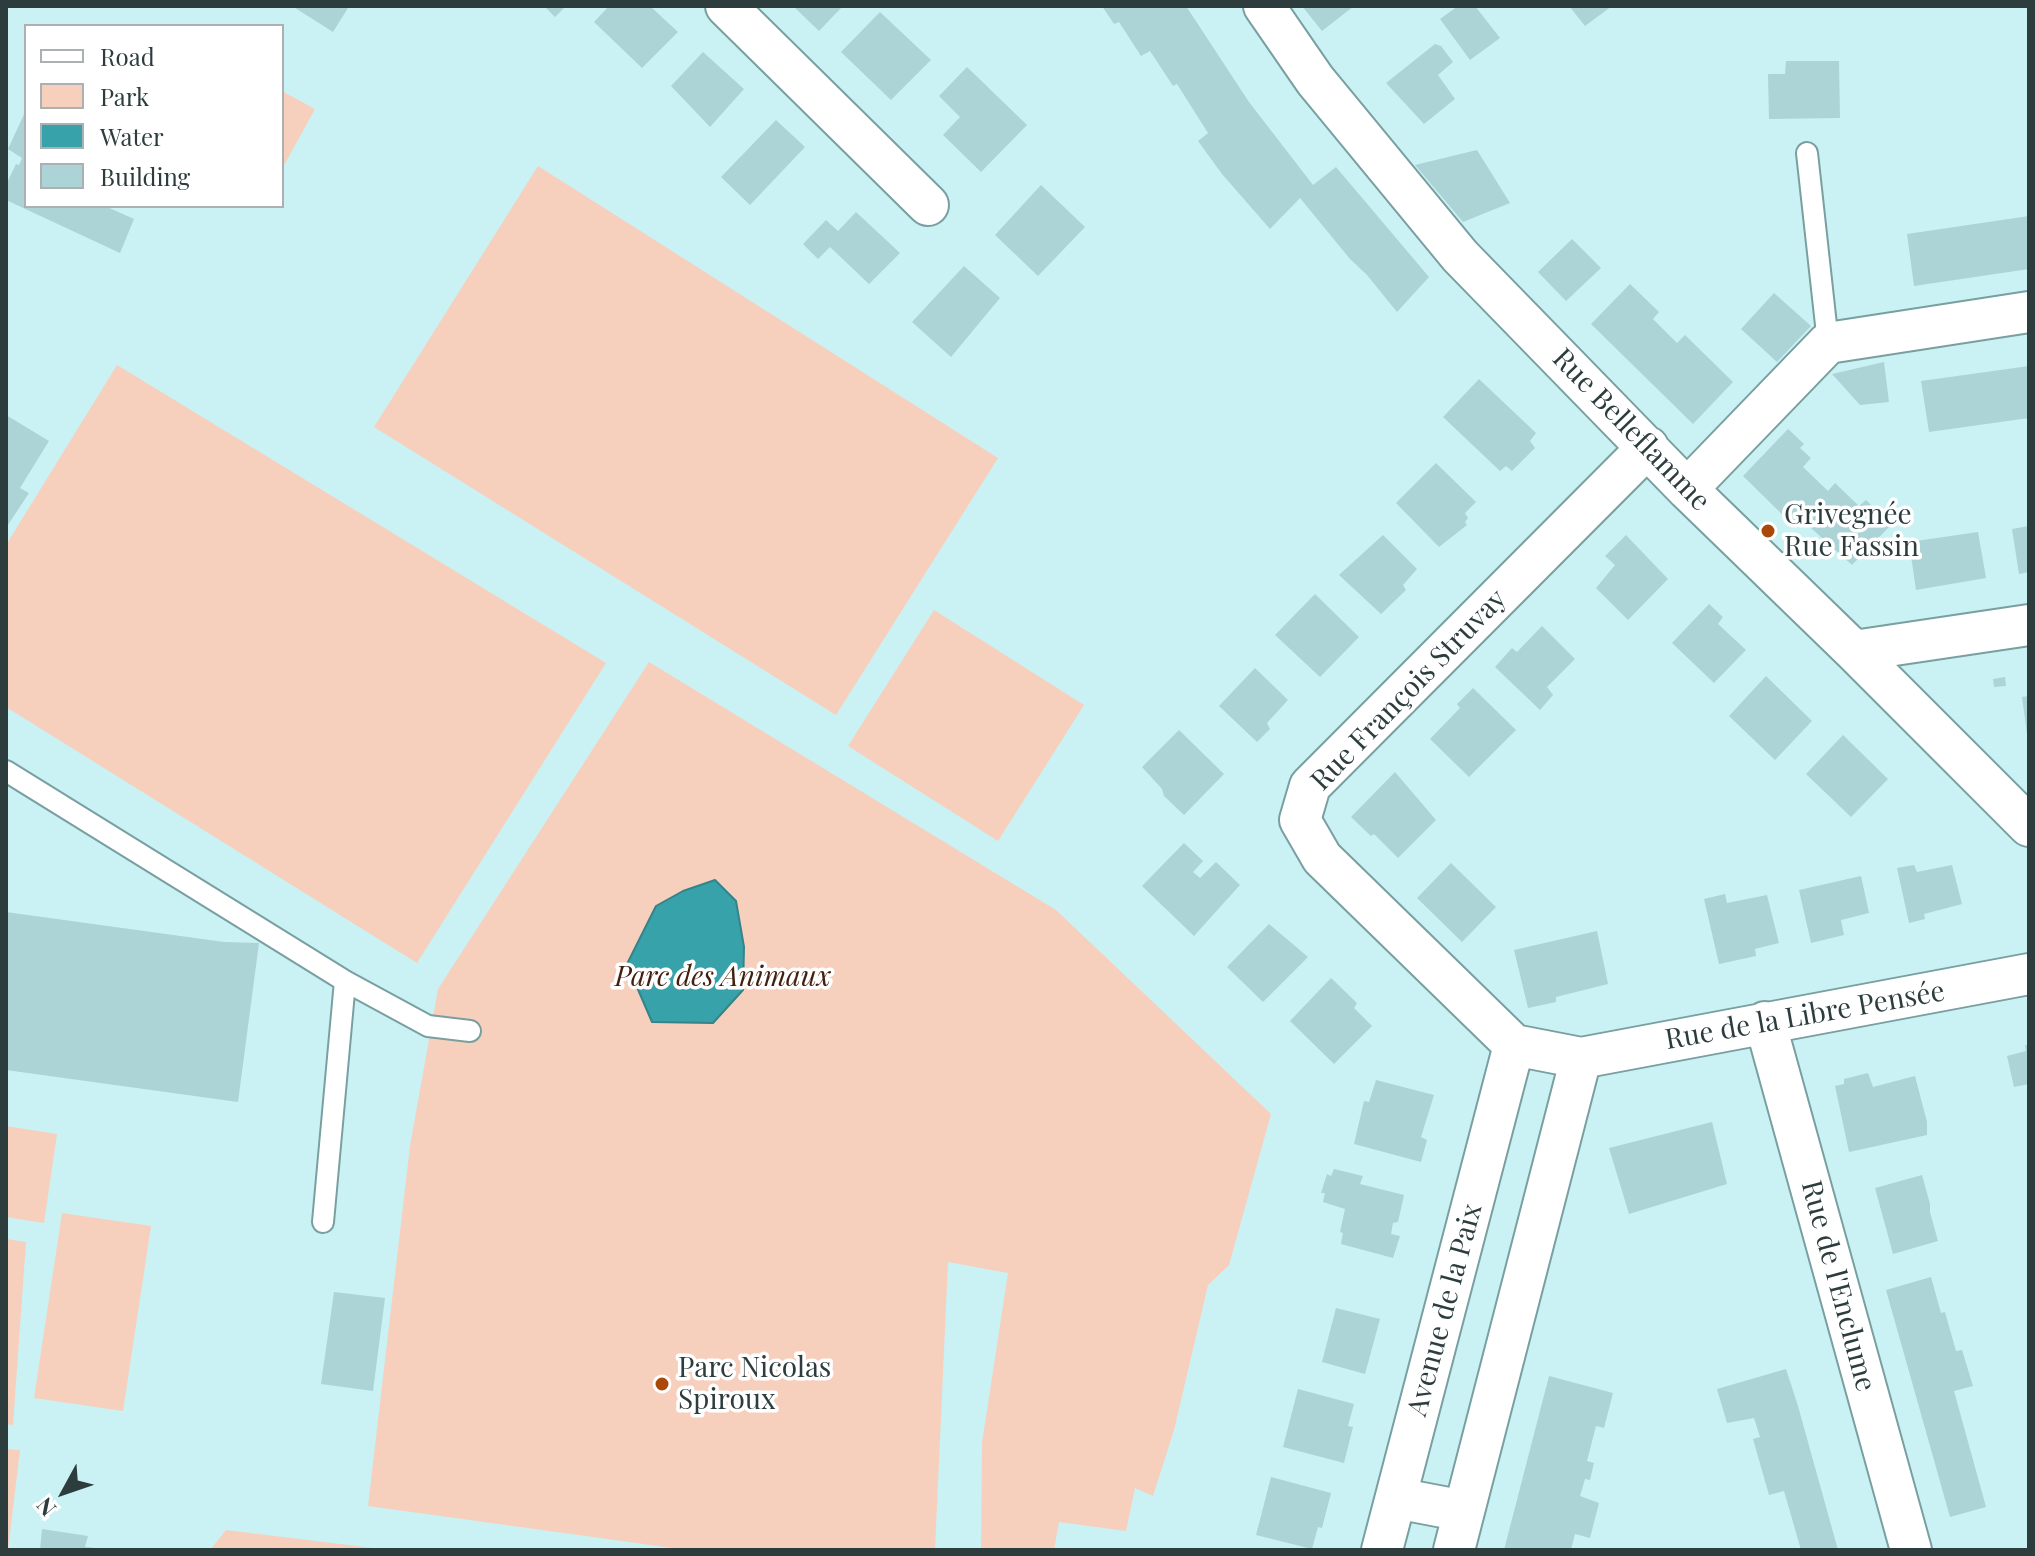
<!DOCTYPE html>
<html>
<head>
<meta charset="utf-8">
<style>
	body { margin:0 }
	#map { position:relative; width:2035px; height:1556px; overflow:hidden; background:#caf2f4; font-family:"Playfair Display",serif }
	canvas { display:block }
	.frame { position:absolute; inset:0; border:8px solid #2d3d3e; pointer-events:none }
	.legend { position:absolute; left:24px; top:24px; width:260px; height:184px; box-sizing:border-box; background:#fff; border:2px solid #abb1b2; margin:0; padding:10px 14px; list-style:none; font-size:24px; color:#2d3d3e }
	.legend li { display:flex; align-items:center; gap:16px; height:40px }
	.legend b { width:40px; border:2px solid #abb1b2 }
	.north { position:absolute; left:24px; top:1452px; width:80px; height:80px; -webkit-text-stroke:6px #fff; paint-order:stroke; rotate:230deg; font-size:22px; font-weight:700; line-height:32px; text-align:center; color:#2d3d3e }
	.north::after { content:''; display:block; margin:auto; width:28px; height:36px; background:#2d3d3e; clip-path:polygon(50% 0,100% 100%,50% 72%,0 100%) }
</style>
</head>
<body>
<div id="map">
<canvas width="2035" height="1556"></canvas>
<div class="frame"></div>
<ul class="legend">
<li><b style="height:10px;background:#fff"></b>Road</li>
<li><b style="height:22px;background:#f7cfbd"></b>Park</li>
<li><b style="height:22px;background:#37a2a9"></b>Water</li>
<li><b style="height:22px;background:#acd3d6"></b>Building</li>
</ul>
<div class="north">N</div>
</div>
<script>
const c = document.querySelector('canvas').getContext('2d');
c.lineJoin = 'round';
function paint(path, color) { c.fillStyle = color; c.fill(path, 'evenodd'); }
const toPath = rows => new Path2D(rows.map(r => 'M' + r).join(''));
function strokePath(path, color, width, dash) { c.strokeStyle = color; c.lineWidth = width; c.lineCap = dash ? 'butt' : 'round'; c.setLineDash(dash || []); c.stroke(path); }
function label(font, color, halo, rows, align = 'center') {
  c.font = font + ' "Playfair Display",serif'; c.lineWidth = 7; c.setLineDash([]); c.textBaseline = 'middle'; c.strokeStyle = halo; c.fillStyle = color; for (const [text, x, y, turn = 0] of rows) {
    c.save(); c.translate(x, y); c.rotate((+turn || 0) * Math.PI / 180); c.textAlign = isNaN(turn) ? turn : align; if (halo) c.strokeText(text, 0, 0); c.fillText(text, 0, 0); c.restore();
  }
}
const green = toPath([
	[282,91,315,109,282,169],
	[538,166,998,458,836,715,374,427],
	[117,365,606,663,417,963,6,707,6,545],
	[934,610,1084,705,998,841,848,746],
	[649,662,1056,910,1271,1114,1229,1265,1208,1285,1174,1430,1153,1496,1135,1488,1126,1531,1059,1522,1054,1550,981,1550,982,1443,1008,1273,948,1262,935,1550,687,1550,368,1506,410,1146,438,989],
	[6,1126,57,1134,44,1223,6,1217],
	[62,1213,151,1226,123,1411,34,1398],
	[6,1239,26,1242,13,1425,6,1424],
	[6,1449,20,1450,8,1550,6,1550],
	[226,1530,389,1550,210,1550]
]);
const water = toPath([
	[715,880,736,901,744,947,743,990,713,1023,652,1022,627,964,656,906,683,891,715,880]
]);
const building = toPath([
	[292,6,346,6,348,8,333,32],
	[544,6,566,6,555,17],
	[609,6,650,6,678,32,642,68,594,22],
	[793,6,843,6,819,31],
	[1102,6,1186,6,1249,102,1313,185,1336,167,1429,277,1397,312,1367,275,1350,259,1300,198,1270,229,1222,174,1198,141,1208,133,1177,84,1173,86,1150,51,1141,56,1119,22,1114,24],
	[1302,6,1354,6,1322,31],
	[1458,6,1475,6,1500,38,1470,60,1440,19],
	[1569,6,1612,6,1585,26],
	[880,12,931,60,891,100,841,52],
	[1435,44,1441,46,1453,62,1438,75,1455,99,1424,124,1386,83],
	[703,52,744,89,710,127,671,86],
	[1786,61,1839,61,1840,118,1769,119,1768,74,1785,74],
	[967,67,1027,125,981,172,943,135,960,117,939,96],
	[26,110,26,206,105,206,134,219,120,253,6,200,6,185,16,164,19,165,22,158,8,149],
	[776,120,805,147,750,205,721,177],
	[1477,150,1510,203,1463,222,1415,165],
	[1041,185,1085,227,1038,276,995,235],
	[856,212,900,253,869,284,830,247,818,259,803,244,826,220,838,231],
	[2029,216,2029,269,1914,286,1907,234],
	[1572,239,1601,268,1566,301,1538,272],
	[964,266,1000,298,951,357,912,322],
	[1630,284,1659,312,1653,319,1677,343,1685,335,1733,382,1693,424,1591,324],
	[1774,293,1811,326,1777,362,1741,329],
	[1884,362,1889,402,1860,405,1832,374],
	[2029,366,2029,418,1929,432,1921,381],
	[1479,379,1536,433,1530,441,1535,448,1512,471,1506,466,1500,471,1443,417],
	[6,415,49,441,20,488,29,493,6,528],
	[1788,429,1804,444,1800,448,1811,458,1803,467,1828,491,1835,483,1859,506,1866,500,1891,525,1852,565,1801,519,1794,526,1743,476],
	[1436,463,1476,502,1465,513,1468,518,1465,522,1467,525,1439,547,1396,503],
	[2029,526,2029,572,2019,574,2012,529],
	[1978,532,1986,578,1916,590,1909,542],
	[1383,535,1417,569,1403,585,1406,590,1381,614,1339,575],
	[1626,535,1668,579,1628,620,1596,588,1615,565,1605,556],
	[1315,594,1359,637,1320,677,1275,635],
	[1709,604,1723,617,1718,624,1746,650,1714,683,1672,643],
	[1542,626,1575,659,1547,687,1553,695,1540,710,1495,667,1512,648,1517,652],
	[1255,668,1288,700,1267,723,1270,729,1257,742,1219,706],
	[1766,676,1812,721,1775,760,1729,716],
	[2005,677,2006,686,1994,687,1993,679],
	[1473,688,1516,730,1469,777,1430,739,1460,708,1457,704],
	[2029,696,2029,734,2027,734,2022,697],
	[1179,730,1224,774,1184,815,1164,796,1162,789,1142,767],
	[1843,735,1888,779,1851,817,1806,774],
	[1395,772,1436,820,1398,858,1374,834,1371,836,1351,817],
	[1184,843,1203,861,1193,872,1200,878,1216,862,1240,885,1194,936,1142,886],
	[1451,863,1496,907,1462,942,1417,898],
	[1914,865,1917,872,1952,865,1962,904,1924,914,1925,919,1909,923,1897,868],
	[1861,876,1869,913,1841,920,1844,935,1811,943,1799,890],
	[1725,894,1727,903,1767,895,1779,943,1755,949,1756,956,1719,964,1704,899],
	[6,912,224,942,259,943,238,1102,6,1070],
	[1269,924,1308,957,1263,1002,1227,967],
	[1597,931,1608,984,1556,997,1556,1002,1528,1008,1514,950],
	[1331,978,1357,1003,1354,1008,1372,1026,1334,1064,1290,1021],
	[2025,1045,2029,1045,2029,1084,2014,1087,2007,1056,2026,1051],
	[1868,1073,1873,1087,1915,1076,1927,1122,1927,1135,1849,1152,1835,1086,1844,1084,1844,1079],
	[1376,1080,1434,1095,1421,1137,1427,1140,1421,1162,1354,1144,1364,1101,1369,1102],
	[1712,1122,1727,1184,1629,1214,1609,1148],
	[1334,1169,1363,1176,1360,1184,1404,1195,1398,1222,1393,1223,1391,1234,1400,1236,1393,1258,1341,1244,1343,1233,1340,1232,1345,1209,1323,1202,1325,1193,1321,1193,1327,1174,1331,1176],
	[1922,1175,1930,1204,1930,1212,1938,1241,1893,1254,1875,1188],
	[1931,1277,1941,1313,1945,1312,1956,1351,1962,1350,1973,1386,1954,1391,1986,1507,1950,1517,1886,1290],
	[334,1292,385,1298,373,1391,321,1384],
	[1336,1308,1380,1319,1365,1374,1322,1362],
	[1786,1369,1798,1406,1838,1550,1801,1550,1784,1491,1769,1495,1753,1439,1760,1437,1754,1418,1727,1423,1717,1389],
	[1549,1376,1613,1393,1604,1428,1596,1426,1587,1461,1594,1463,1590,1480,1585,1479,1580,1496,1599,1503,1590,1538,1575,1534,1571,1550,1504,1550],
	[1298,1389,1354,1404,1348,1426,1353,1427,1344,1463,1283,1447],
	[1271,1477,1331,1493,1322,1528,1318,1527,1312,1549,1256,1535],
	[42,1529,88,1536,85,1547,96,1548,96,1550,40,1550]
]);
const lane = toPath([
	[1807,153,1828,343],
	[6,771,345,981,428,1026,470,1031],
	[323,1222,345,981]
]);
const street = toPath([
	[726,6,928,205],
	[1264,6,1315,80,1460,256,1687,489,1854,651,2029,826],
	[1687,489,1828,343,2029,312],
	[1854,651,2029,625],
	[1765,1022,1911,1550],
	[1514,1045,1322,858,1300,820,1310,786,1648,447],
	[1581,1058,2029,974],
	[1396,1498,1464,1511],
	[1382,1550,1514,1045,1581,1058,1454,1550]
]);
const markers = [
	[1768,531,8,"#aa4809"],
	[662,1384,8,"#aa4809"]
];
const streetNames = [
	["Rue Belleflamme",1631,430,46],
	["Rue François Struvay",1409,690,-46],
	["Rue de la Libre Pensée",1805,1016,-10],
	["Rue de l'Enclume",1838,1286,75],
	["Avenue de la Paix",1445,1310,-75]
];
const poiNames = [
	["Grivegnée",1784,515],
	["Rue Fassin",1784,547],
	["Parc Nicolas",678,1368],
	["Spiroux",678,1400]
];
const parkNames = [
	["Parc des Animaux",723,977]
];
paint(green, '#f7cfbd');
paint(water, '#37a2a9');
strokePath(water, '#348489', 2);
paint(building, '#acd3d6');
strokePath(lane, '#799fa1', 24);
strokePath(street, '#799fa1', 44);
strokePath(lane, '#fff', 20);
strokePath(street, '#fff', 40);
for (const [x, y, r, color] of markers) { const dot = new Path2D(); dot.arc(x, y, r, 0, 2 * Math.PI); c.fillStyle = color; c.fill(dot); strokePath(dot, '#fff', 3); }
label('28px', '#2d3d3e', '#fff', streetNames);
label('28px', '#2d3d3e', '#fff', poiNames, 'left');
label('italic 28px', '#421f0e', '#fff', parkNames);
</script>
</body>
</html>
